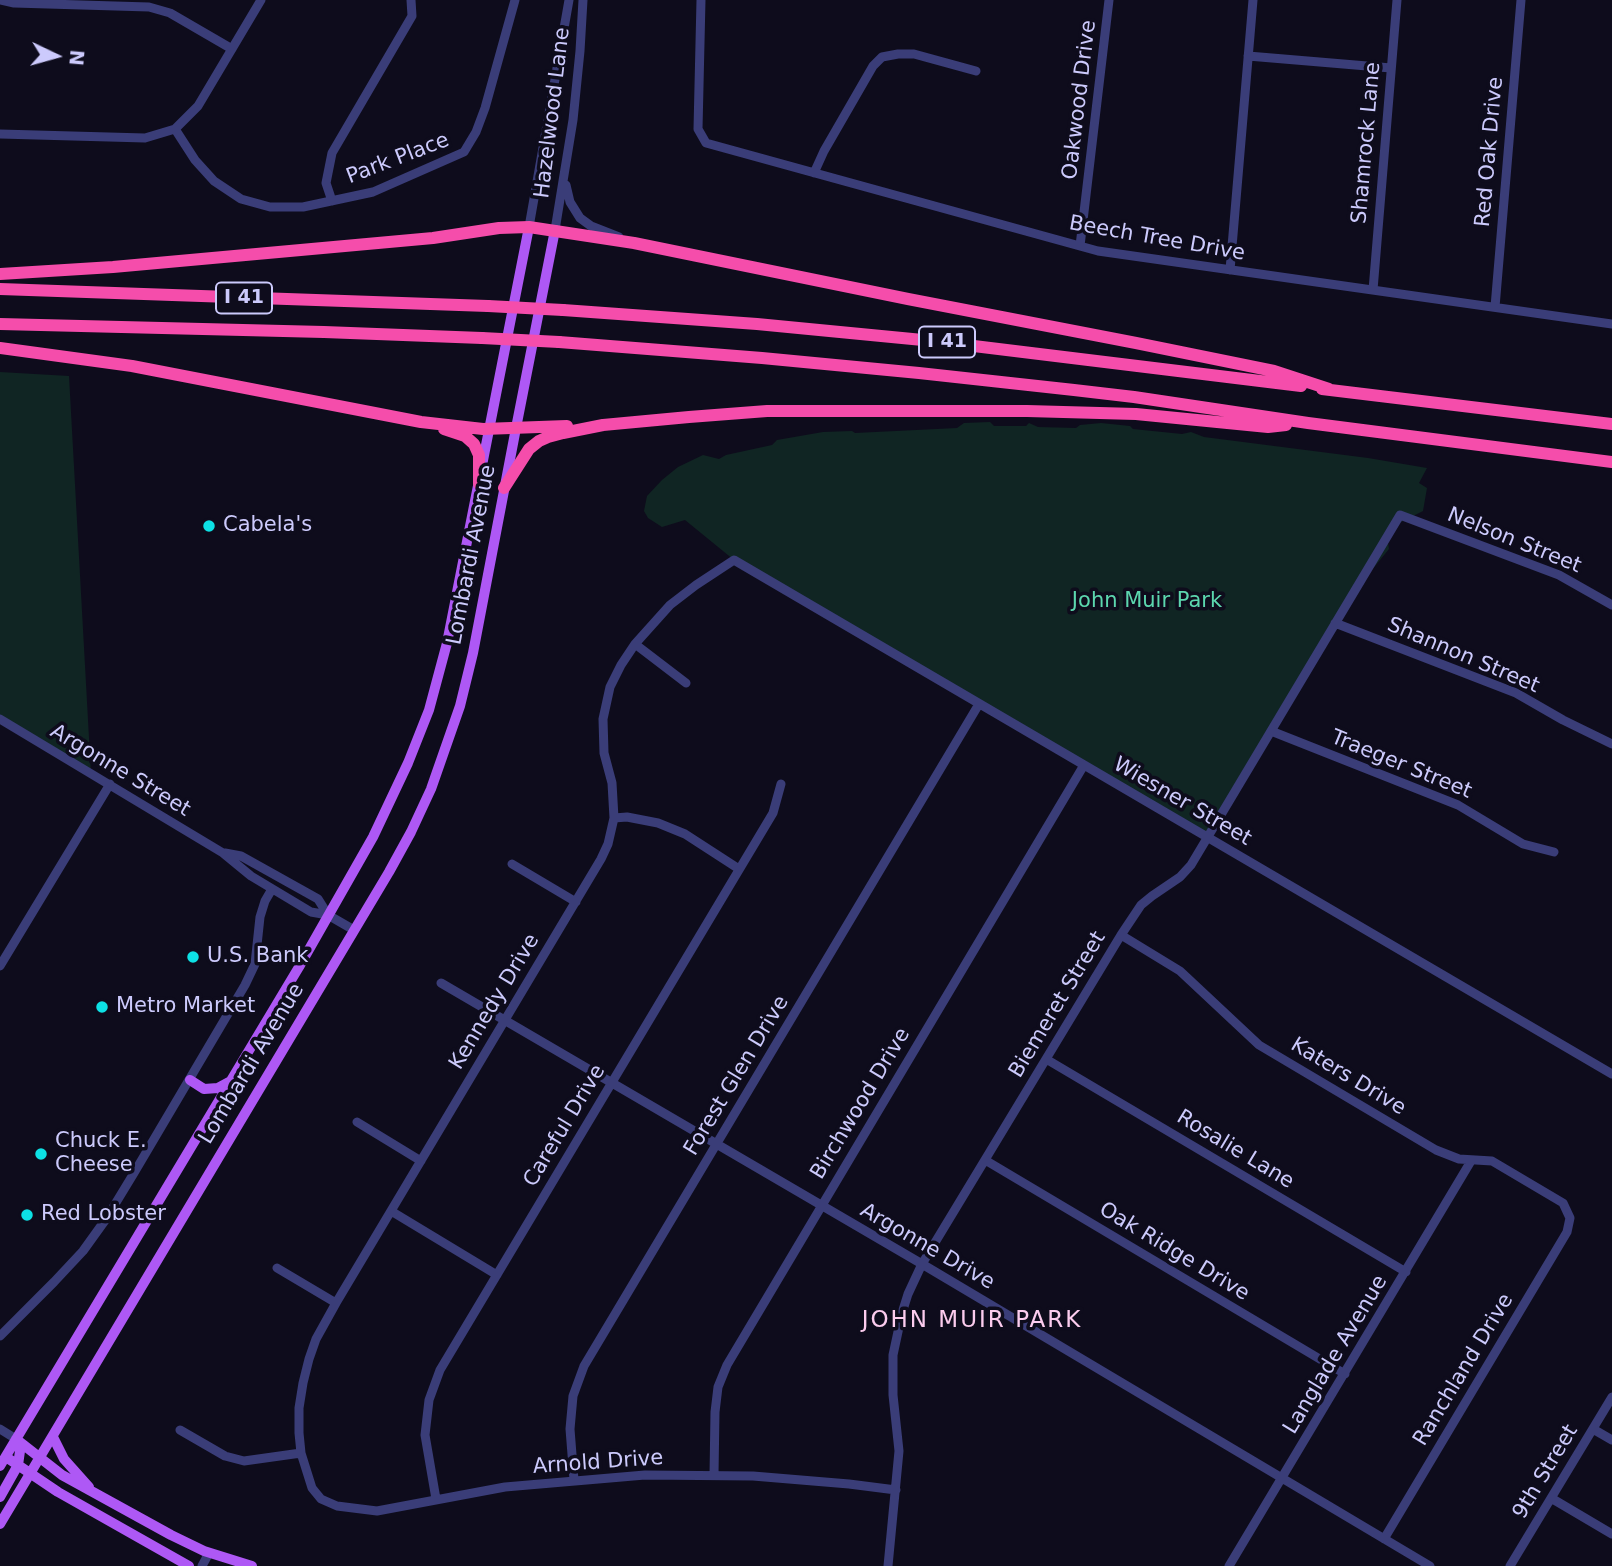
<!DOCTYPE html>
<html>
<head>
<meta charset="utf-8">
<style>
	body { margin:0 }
	#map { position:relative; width:1612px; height:1566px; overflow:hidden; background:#0e0c1c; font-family:"DejaVu Sans",sans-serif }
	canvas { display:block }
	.north { position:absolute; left:21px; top:21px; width:70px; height:70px; -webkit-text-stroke:5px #0e0c1c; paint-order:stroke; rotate:95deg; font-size:19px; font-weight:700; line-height:28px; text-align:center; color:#cccafc }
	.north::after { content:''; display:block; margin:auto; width:24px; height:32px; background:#cccafc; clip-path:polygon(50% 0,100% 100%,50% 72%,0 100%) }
</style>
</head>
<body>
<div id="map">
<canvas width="1612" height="1566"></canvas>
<div class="north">N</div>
</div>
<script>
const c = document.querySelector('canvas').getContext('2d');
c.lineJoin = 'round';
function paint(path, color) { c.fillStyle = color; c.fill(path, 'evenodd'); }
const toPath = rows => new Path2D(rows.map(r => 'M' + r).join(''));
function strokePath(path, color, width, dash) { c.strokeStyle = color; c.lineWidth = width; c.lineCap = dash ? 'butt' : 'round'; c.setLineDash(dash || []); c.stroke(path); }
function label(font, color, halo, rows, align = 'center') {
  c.font = font + ' "DejaVu Sans",sans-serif'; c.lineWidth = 7; c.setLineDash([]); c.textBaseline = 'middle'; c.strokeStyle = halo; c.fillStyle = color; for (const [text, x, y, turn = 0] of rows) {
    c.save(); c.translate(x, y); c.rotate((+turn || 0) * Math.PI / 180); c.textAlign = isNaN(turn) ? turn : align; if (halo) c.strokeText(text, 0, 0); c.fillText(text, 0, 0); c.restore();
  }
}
const green = toPath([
	[0,372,69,376,91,774,0,718],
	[990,422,994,426,1026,426,1029,423,1038,427,1076,428,1080,425,1101,423,1130,426,1133,429,1182,434,1191,432,1204,437,1368,458,1427,468,1419,483,1427,488,1423,511,1401,522,1395,523,1387,537,1389,549,1367,576,1208,837,734,560,685,520,662,527,648,518,644,511,647,496,662,480,678,467,703,455,719,459,726,455,772,445,777,440,823,432,852,431,855,433,957,428,964,423]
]);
const minor = toPath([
	[0,0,14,3,149,7,170,13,232,49],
	[701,0,698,129,706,143,1098,251,1612,324],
	[1248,56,1391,68],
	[175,129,195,160,214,181,241,199,270,207,303,207,373,192,464,152,476,132,485,108,515,0],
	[0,134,145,138,175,129,198,106,261,0],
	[814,173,824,151,873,66,882,57,898,54,914,54,976,71],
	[566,185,570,202,580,218,591,226,619,237],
	[332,201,326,183,332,153,412,16,411,0],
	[529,227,569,0],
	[555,230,573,120,580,51,583,0],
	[1080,246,1109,0],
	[1230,270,1253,0],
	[1373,290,1397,0],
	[1495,307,1521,0],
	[1335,623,1516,693,1563,720,1612,744],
	[635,644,686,683],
	[0,719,223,853,251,876,311,912,328,915,354,930],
	[1271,731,1458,805,1523,844,1554,852],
	[614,818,627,817,658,823,685,834,739,869],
	[225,853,241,856,318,899,328,915],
	[512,864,576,902],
	[1121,935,1180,971,1259,1045,1436,1150,1459,1159,1492,1161,1563,1203,1570,1218,1567,1232,1384,1539],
	[0,966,110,784],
	[441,983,922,1264,1430,1566],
	[1046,1059,1406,1272],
	[357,1122,421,1161],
	[985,1160,1345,1374],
	[391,1211,497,1275],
	[277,1268,336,1303],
	[0,1336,54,1282,83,1251,106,1219,134,1173,245,985,255,964,260,917,265,901,272,889],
	[0,1429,16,1439],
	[1593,1429,1612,1440],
	[180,1430,225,1456,244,1461,301,1453],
	[714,1475,715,1412,718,1387,727,1365,1084,765],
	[574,1480,570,1429,573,1396,584,1366,979,704],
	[896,1490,849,1484,753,1476,645,1475,505,1487,377,1511,337,1506,321,1499,312,1488,301,1453,299,1433,299,1408,303,1383,309,1359,316,1339,336,1303,601,859,608,844,614,818,612,783,604,753,603,719,610,687,621,665,635,644,670,605,696,585,734,560,1612,1074],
	[1551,1498,1612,1534],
	[436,1499,425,1435,429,1400,440,1370,773,813,781,784],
	[202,1566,209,1553],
	[888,1566,899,1451,893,1395,893,1355,902,1313,908,1294,922,1264,1121,935,1141,905,1152,896,1180,877,1191,865,1400,515,1559,575,1612,605],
	[1229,1566,1471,1161],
	[1510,1566,1612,1397]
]);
const major = toPath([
	[190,1080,204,1089,218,1088,231,1081],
	[53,1437,64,1459,89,1487],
	[16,1439,62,1475,171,1535,204,1551,252,1566],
	[6,1457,58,1492,189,1566],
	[0,1466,299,967,373,837,408,763,429,710,447,643,529,227],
	[0,1497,18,1465,20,1451,16,1439],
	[0,1524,389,872,411,832,431,789,460,706,473,653,516,428,555,230]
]);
const highway = toPath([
	[0,274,113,267,433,238,499,228,529,227,634,243,908,299,1136,343,1274,371,1329,389],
	[0,289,488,306],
	[563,310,757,324,933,341,1301,386],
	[0,324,324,332,482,338],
	[559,342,762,358,919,373,1074,390,1134,397,1308,423,1612,462],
	[0,348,132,366,421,422,483,429,567,426],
	[1322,389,1612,424],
	[444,429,465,436,474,444,479,455,479,484],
	[504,488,529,449,539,441,548,437,563,433,603,425,689,417,767,411,1027,411,1136,414,1268,427,1286,425]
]);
const highwayBridge = toPath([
	[488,306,563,310],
	[482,338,559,342]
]);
const markers = [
	[209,526,7,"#0de1e5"],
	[193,957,7,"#0de1e5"],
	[102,1007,7,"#0de1e5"],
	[41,1154,7,"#0de1e5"],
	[27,1215,7,"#0de1e5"]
];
const shields = [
	[244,298,56],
	[947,342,56]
];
const shieldNames = [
	["I 41",244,298],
	["I 41",947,342]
];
const streetNames = [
	["Oakwood Drive",1080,100,-83],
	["Hazelwood Lane",553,113,-83],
	["Shamrock Lane",1367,143,-85],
	["Red Oak Drive",1490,152,-85],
	["Park Place",398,159,-21],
	["Beech Tree Drive",1157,239,10],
	["Nelson Street",1514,541,22],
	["Lombardi Avenue",472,555,-79],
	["Shannon Street",1463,656,23],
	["Traeger Street",1401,765,22],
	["Argonne Street",120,771,31],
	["Wiesner Street",1182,802,30],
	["Kennedy Drive",495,1002,-59],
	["Biemeret Street",1058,1005,-59],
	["Lombardi Avenue",252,1064,-59],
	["Forest Glen Drive",737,1076,-59],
	["Katers Drive",1348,1077,31],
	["Birchwood Drive",861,1104,-59],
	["Careful Drive",565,1126,-59],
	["Rosalie Lane",1235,1150,31],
	["Argonne Drive",927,1247,30],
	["Oak Ridge Drive",1174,1252,31],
	["Langlade Avenue",1336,1355,-59],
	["Ranchland Drive",1464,1370,-59],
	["Arnold Drive",598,1463,-4],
	["9th Street",1546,1472,-59]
];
const poiNames = [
	["Cabela's",223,526],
	["U.S. Bank",207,957],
	["Metro Market",116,1007],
	["Chuck E.",55,1142],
	["Cheese",55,1166],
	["Red Lobster",41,1215]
];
const parkNames = [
	["John Muir Park",1147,602]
];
const neighbourhoodNames = [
	["JOHN MUIR PARK",972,1321]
];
paint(green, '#102523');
strokePath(minor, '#3a3d78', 9);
strokePath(major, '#ae58f5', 10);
strokePath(highway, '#f54dab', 12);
strokePath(highwayBridge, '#f54dab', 12);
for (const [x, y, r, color] of markers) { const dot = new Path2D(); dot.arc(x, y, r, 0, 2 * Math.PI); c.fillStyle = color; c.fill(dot); strokePath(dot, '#0e0c1c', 2.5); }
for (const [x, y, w] of shields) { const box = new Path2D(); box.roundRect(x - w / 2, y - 15.5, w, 31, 5); c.fillStyle = '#0e0c1c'; c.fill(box); strokePath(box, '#cccafc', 2); }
label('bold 19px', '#cccafc', null, shieldNames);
label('21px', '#cccafc', '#0e0c1c', streetNames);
label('21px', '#cccafc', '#0e0c1c', poiNames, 'left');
label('21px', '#5cd6ae', '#0e0c1c', parkNames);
c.letterSpacing = '2px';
label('23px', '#fcccee', '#0e0c1c', neighbourhoodNames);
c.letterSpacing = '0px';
</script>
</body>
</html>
